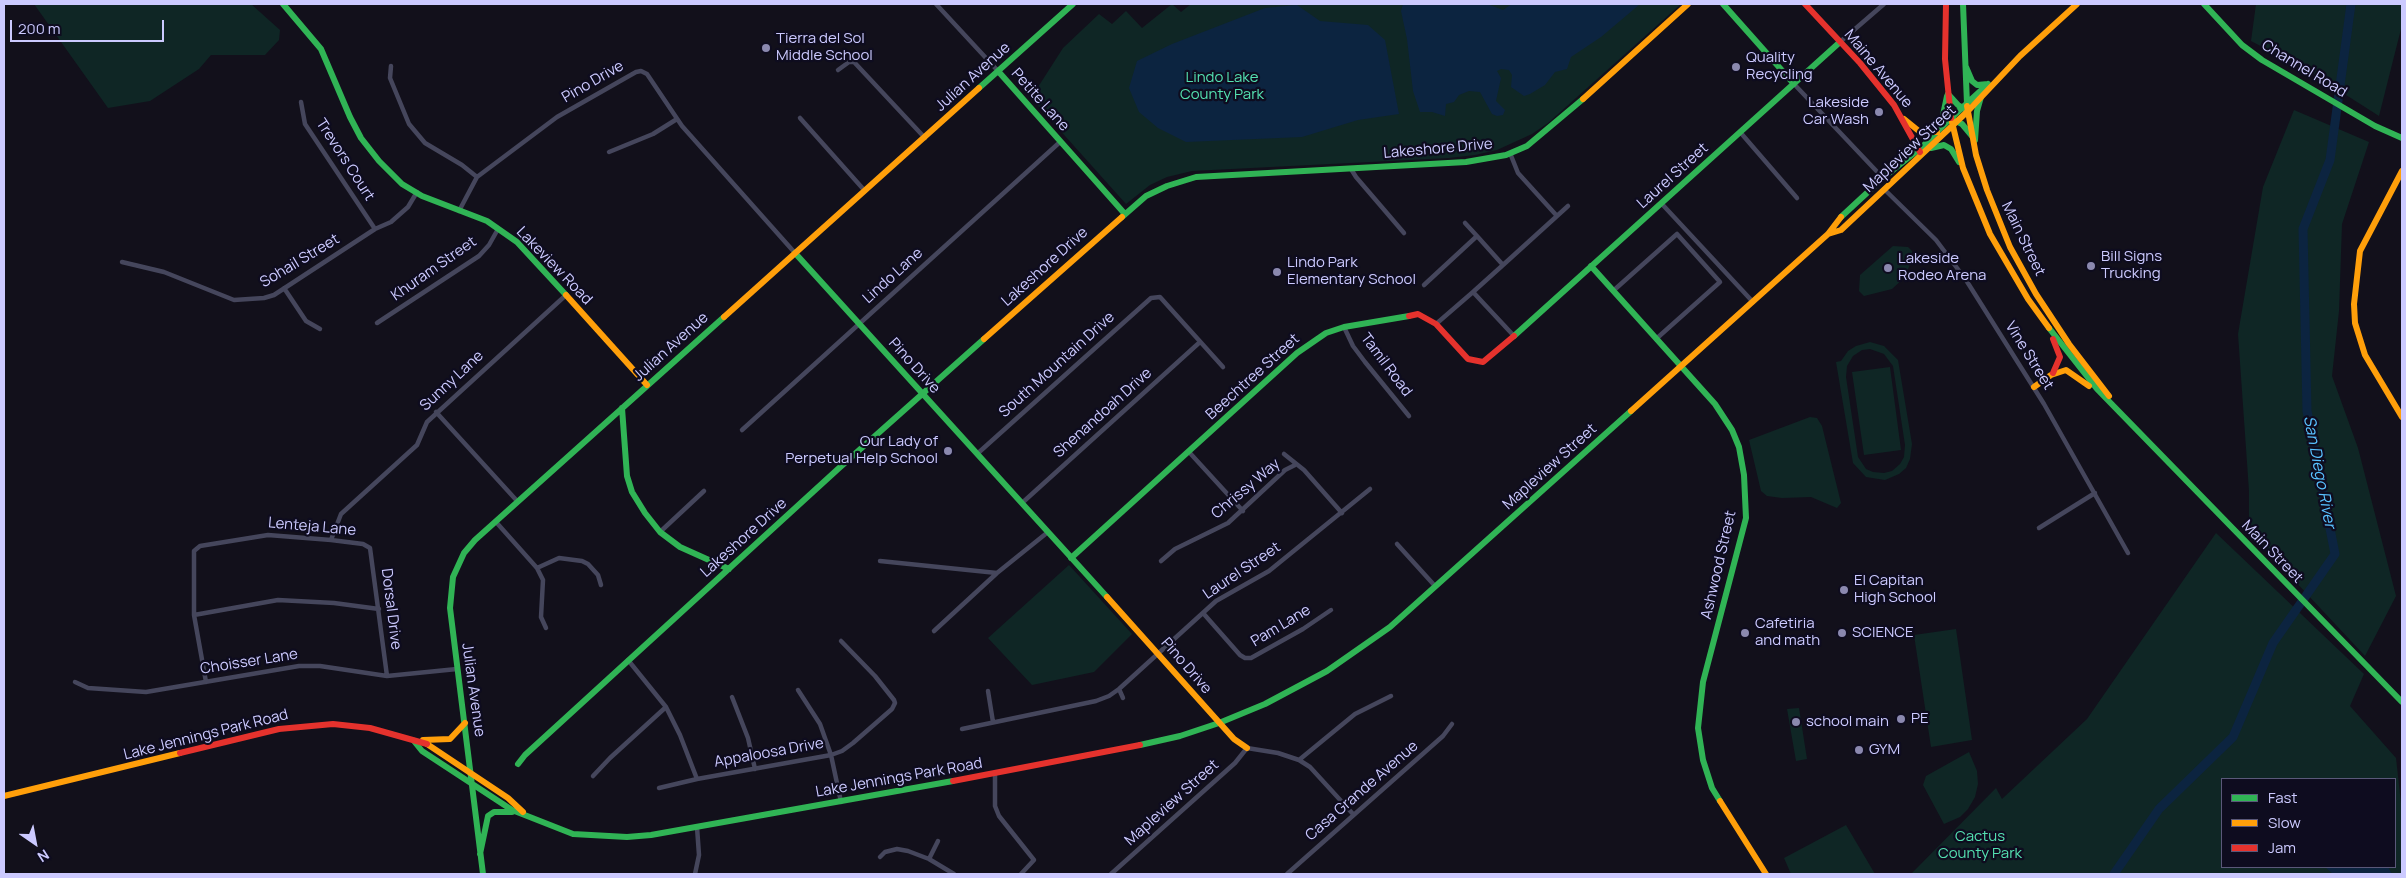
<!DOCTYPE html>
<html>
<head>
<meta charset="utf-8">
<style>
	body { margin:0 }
	#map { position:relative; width:2406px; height:878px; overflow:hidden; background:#12101b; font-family:Manrope,sans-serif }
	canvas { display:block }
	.frame { position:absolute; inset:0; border:5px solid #cccaff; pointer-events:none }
	.legend { position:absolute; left:2221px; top:778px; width:175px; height:90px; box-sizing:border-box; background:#0e0c1f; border:1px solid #5a5879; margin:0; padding:6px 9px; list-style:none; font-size:15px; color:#cccaff }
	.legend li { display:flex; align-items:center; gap:10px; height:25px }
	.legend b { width:25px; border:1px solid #5a5879 }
	.north { position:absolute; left:10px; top:818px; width:50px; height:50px; -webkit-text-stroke:4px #0e0c1f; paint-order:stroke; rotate:147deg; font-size:14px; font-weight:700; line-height:20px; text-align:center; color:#cccaff }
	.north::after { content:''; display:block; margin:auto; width:18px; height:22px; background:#cccaff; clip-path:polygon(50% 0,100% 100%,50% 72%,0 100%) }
	.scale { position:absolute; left:10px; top:20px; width:154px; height:22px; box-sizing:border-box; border:2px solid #cccaff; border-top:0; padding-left:6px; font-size:15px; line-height:18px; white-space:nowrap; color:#cccaff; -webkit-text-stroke:4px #0e0c1f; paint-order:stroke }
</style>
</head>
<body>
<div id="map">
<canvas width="2406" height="878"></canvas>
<div class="frame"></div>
<ul class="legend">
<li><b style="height:6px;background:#30b455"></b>Fast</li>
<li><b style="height:6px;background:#ff9f0a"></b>Slow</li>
<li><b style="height:6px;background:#e5322d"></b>Jam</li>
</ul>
<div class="north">N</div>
<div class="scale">200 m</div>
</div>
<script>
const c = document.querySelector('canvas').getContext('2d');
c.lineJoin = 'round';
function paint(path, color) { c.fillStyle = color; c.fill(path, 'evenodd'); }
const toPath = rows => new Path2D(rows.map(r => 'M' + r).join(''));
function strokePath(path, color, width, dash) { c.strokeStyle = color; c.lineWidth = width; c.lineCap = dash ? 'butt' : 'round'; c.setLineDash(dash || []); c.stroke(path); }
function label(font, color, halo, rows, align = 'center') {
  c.font = font + ' Manrope,sans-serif'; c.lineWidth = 4.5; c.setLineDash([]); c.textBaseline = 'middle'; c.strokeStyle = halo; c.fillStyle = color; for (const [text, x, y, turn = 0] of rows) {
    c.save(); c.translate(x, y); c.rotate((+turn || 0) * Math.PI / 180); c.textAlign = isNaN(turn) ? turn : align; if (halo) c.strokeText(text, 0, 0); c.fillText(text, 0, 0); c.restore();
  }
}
const green = toPath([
	[34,4,251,4,280,30,279,40,265,55,211,55,199,69,150,101,108,108],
	[1172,4,1181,12,1191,4,1681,4,1548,123,1532,134,1497,150,1475,155,1449,158,1192,171,1167,177,1150,185,1126,204,1031,98,1063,48,1099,14,1112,24,1126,11,1142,28],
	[2256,4,2402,4,2402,25,2379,116,2310,72,2251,41],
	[2294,110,2369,142,2342,224,2339,311,2332,376,2358,448,2396,596,2365,656,2249,532,2249,491,2238,334,2263,187],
	[1893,246,1908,247,1912,251,1912,260,1904,278,1892,289,1864,296,1859,291,1860,275],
	[1870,342,1884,346,1898,360,1912,444,1910,459,1906,468,1899,474,1885,480,1866,477,1853,463,1836,362,1841,361,1848,351,1856,346],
	[1870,349,1884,354,1893,366,1905,445,1904,457,1900,464,1892,471,1884,473,1873,472,1866,469,1858,457,1846,377,1847,366,1853,356,1862,350],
	[1890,367,1901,450,1864,455,1852,372],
	[1810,417,1817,418,1822,426,1841,503,1837,508,1811,497,1782,498,1767,496,1761,491,1749,440],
	[2216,533,2364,674,2350,706,2396,758,2402,812,2402,874,1911,874,1996,788,2002,799,2087,719],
	[2222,779,2395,779,2395,867,2222,867],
	[1069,565,1132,634,1094,672,1032,685,988,638],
	[1956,629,1972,740,1931,747,1914,635],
	[1799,708,1807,759,1796,761,1787,709],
	[1969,752,1977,771,1978,784,1975,797,1968,809,1960,817,1944,824,1923,785,1926,776],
	[1846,825,1875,874,1791,874,1784,858]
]);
const water = toPath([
	[1403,4,1487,4,1503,10,1512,4,1640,4,1601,37,1571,57,1567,69,1555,72,1545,85,1530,94,1524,96,1511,87,1512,75,1509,70,1501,69,1497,71,1501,78,1496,101,1505,110,1503,115,1497,116,1492,114,1480,92,1469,91,1459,95,1454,102,1446,104,1445,116,1432,112,1420,112,1413,91,1407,39,1401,11],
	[1297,5,1320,21,1368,25,1385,40,1399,114,1358,120,1302,137,1186,142,1158,128,1139,112,1129,88,1137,61,1172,44,1265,8],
	[2325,867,2388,867,2392,874,2333,874]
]);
const river = toPath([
	[2114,874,2159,809,2233,737,2273,643,2335,554,2307,411,2303,229,2330,160,2351,4]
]);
const street = toPath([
	[936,4,998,71],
	[1840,42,1884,4],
	[391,66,390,78,409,124,425,143,462,165,477,177],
	[838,70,849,62,854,62,925,138],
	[1794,84,1883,178],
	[301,102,305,124,375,229],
	[800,118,865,191],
	[1740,132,1797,198],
	[609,152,653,134,677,119],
	[1510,153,1518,173,1557,216,1568,206],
	[1351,169,1356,177,1404,233],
	[1885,190,1936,240,1966,280,2044,404,2128,553],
	[1661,203,1753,302],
	[459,211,477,177,557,117,636,72,641,71,647,74,682,126,795,253],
	[1465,223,1477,236],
	[122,262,164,272,234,300,264,298,274,295,375,229,391,222,408,207,417,192],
	[1503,265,1557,216],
	[1424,285,1477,236,1503,265,1473,292],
	[284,288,306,321,320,329],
	[1613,291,1677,234,1720,282,1656,339],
	[377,323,479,256,489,245,498,229],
	[1436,324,1473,292,1514,336],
	[1344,327,1353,346,1365,362,1409,416],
	[436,412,518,502],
	[742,430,1060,142],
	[1189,452,1243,511],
	[977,454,1151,298,1160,297,1223,367],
	[1284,454,1304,470,1342,513],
	[1022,503,1200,342],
	[496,522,537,568,543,580,541,617,546,628],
	[2039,528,2095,493],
	[660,532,704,491],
	[331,540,341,514,417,445,427,422,566,295],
	[1397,544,1435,586],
	[880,561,997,573],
	[1161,561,1175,549,1228,523,1285,470,1295,465],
	[537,568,559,558,582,561,588,564,598,575,601,585],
	[1203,613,1240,655,1245,658,1251,658,1303,629,1331,610],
	[194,615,278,600,334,603,379,609],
	[934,631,997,573,1048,532],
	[628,660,666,707,680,735,697,779],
	[75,682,88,688,146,692,299,666,320,666,387,676,457,669],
	[206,682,194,615,194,551,200,546,268,535,331,540,363,544,370,548,387,676],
	[1119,689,1123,698],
	[798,690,820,724,831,755,841,802],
	[988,691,993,722],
	[732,697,748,738,755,769],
	[962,729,1096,701,1109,696,1119,689,1216,601,1269,571,1370,489],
	[1299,760,1355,714,1391,696],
	[995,773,995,806,999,816,1034,860,1021,874],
	[593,776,610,758,666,707],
	[659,788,697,779,831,755,842,751,853,743,892,709,895,703,894,700,875,676,841,641],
	[880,857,885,852,897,849,908,851,929,859,954,874],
	[929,859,938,841],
	[695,874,699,855,697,827],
	[1111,874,1235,763,1247,748,1278,753,1299,760,1310,767,1353,814],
	[1287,874,1443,736,1452,724]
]);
const fast = toPath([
	[283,4,321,49,350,117,361,138,379,161,402,184,422,196,487,221,517,242,566,295],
	[1723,4,1794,84],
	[1963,4,1967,104],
	[2204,4,2242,45,2262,60,2375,126,2402,138],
	[1966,67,1972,81,1977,85,1988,84],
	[998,71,1124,213],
	[979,88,1073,4],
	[1948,94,1958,105,1968,111],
	[1951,118,1988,84],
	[1954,120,1962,124,1972,136],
	[1940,129,1947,96],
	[1975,140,1977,111,1981,97],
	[1931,148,1944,145,1951,149,1959,162],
	[1122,217,1146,196,1167,186,1196,177,1466,162,1506,155,1527,146,1583,99],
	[1841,217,1883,178,1923,146,1951,118],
	[795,253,1107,597],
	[1591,266,1715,404,1732,430,1739,447,1744,475,1746,518,1703,682,1698,728,1703,760,1712,788,1720,801],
	[2049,328,2097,389,2402,702],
	[1514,336,1840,42],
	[622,408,627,476,632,492,645,513,660,532,680,547,729,569],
	[1071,558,1297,353,1326,333,1344,327,1409,316],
	[414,741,422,751,512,810,573,834,627,837,651,835,953,781],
	[1140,745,1180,736,1219,723,1265,704,1327,671,1390,627,1631,411],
	[518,764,525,755,838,469,984,339],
	[480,854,488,816,494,812,512,812],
	[483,874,450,608,453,577,464,553,475,540,724,317]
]);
const slow = toPath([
	[1583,99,1688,4],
	[1967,106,1976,155,1987,190,2010,247,2036,294,2069,344,2109,396],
	[1968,111,2020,56,2077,4],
	[1951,118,1963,168,1990,234,2028,299,2049,328],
	[1904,119,1920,132,1937,132],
	[2402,171,2360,251,2354,304,2355,323,2365,355,2402,417],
	[1828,234,1841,230,1968,111],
	[566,295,647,385],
	[724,317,979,88],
	[984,339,1122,217],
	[2034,387,2051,375,2066,370,2089,386],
	[1631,411,1828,234,1841,217],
	[1107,597,1234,739,1247,748],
	[423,740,450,739,465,723],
	[427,744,508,798,523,812],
	[4,796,180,753],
	[1720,801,1766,874]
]);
const jam = toPath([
	[1805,4,1860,63,1894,105,1920,152],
	[1946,4,1945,59,1951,118],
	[1409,316,1418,314,1436,324,1468,359,1483,362,1514,336],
	[2053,339,2060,357,2053,373],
	[180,753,279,729,333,724,370,728,427,744],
	[953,781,1140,745]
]);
const markers = [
	[766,48,5,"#8b89af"],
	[1736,67,5,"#8b89af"],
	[1879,112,5,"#8b89af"],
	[2091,266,5,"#8b89af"],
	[1888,268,5,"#8b89af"],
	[1277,272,5,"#8b89af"],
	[948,451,5,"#8b89af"],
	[1844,590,5,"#8b89af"],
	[1745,633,5,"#8b89af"],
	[1842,633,5,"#8b89af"],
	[1901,719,5,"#8b89af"],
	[1796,722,5,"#8b89af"],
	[1859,750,5,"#8b89af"]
];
const poiNames = [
	["Tierra del Sol",776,39],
	["Middle School",776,56],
	["Quality",1746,58],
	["Recycling",1746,75],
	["Lakeside",1869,103,"right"],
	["Car Wash",1869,120,"right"],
	["Bill Signs",2101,257],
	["Trucking",2101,274],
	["Lakeside",1898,259],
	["Rodeo Arena",1898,276],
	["Lindo Park",1287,263],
	["Elementary School",1287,280],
	["Our Lady of",938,442,"right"],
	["Perpetual Help School",938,459,"right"],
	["El Capitan",1854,581],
	["High School",1854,598],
	["Cafetiria",1755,624],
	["and math",1755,641],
	["SCIENCE",1852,633],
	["PE",1911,719],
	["school main",1806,722],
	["GYM",1869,750]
];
const streetNames = [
	["Maine Avenue",1878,69,50],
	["Channel Road",2304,69,31],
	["Julian Avenue",973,77,-42],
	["Pino Drive",593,82,-30],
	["Petite Lane",1040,100,48],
	["Lakeshore Drive",1438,149,-5],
	["Mapleview Street",1910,149,-43],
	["Trevors Court",345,160,57],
	["Laurel Street",1673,176,-42],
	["Main Street",2023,239,64],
	["Sohail Street",300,261,-31],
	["Lakeview Road",554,266,46],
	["Lakeshore Drive",1045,267,-42],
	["Khuram Street",434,269,-35],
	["Lindo Lane",893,276,-42],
	["Julian Avenue",671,347,-42],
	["Vine Street",2029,356,58],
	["South Mountain Drive",1057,365,-42],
	["Tamil Road",1386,365,53],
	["Pino Drive",914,366,48],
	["Beechtree Street",1253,377,-42],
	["Sunny Lane",452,381,-43],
	["Shenandoah Drive",1103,413,-42],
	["Mapleview Street",1550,467,-42],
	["Chrissy Way",1246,489,-40],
	["Lenteja Lane",312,527,5],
	["Lakeshore Drive",744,538,-42],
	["Main Street",2272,552,46],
	["Ashwood Street",1719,565,-77],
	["Laurel Street",1242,571,-34],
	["Dorsal Drive",391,609,83],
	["Pam Lane",1281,626,-31],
	["Choisser Lane",249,662,-9],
	["Pino Drive",1186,666,49],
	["Julian Avenue",473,690,82],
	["Lake Jennings Park Road",206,735,-14],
	["Appaloosa Drive",769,753,-10],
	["Lake Jennings Park Road",899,778,-10],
	["Casa Grande Avenue",1362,791,-41],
	["Mapleview Street",1172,803,-42]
];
const parkNames = [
	["Lindo Lake",1222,78],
	["County Park",1222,95],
	["Cactus",1980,837],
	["County Park",1980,854]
];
const waterNames = [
	["San Diego River",2319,472,79]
];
paint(green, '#0f2625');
paint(water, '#0c2440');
strokePath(river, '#0c2440', 9);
strokePath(street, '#45465c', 4.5);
strokePath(fast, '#30b455', 6);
strokePath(slow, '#ff9f0a', 6);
strokePath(jam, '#e5322d', 6);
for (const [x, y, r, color] of markers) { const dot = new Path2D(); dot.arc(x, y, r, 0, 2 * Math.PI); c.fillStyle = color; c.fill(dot); strokePath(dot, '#0e0c1f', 2); }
label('15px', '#cccaff', '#0e0c1f', poiNames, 'left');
label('15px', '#cccaff', '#0e0c1f', streetNames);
label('15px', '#54e1b1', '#0e0c1f', parkNames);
label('italic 16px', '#58c1ff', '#0e0c1f', waterNames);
</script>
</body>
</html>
